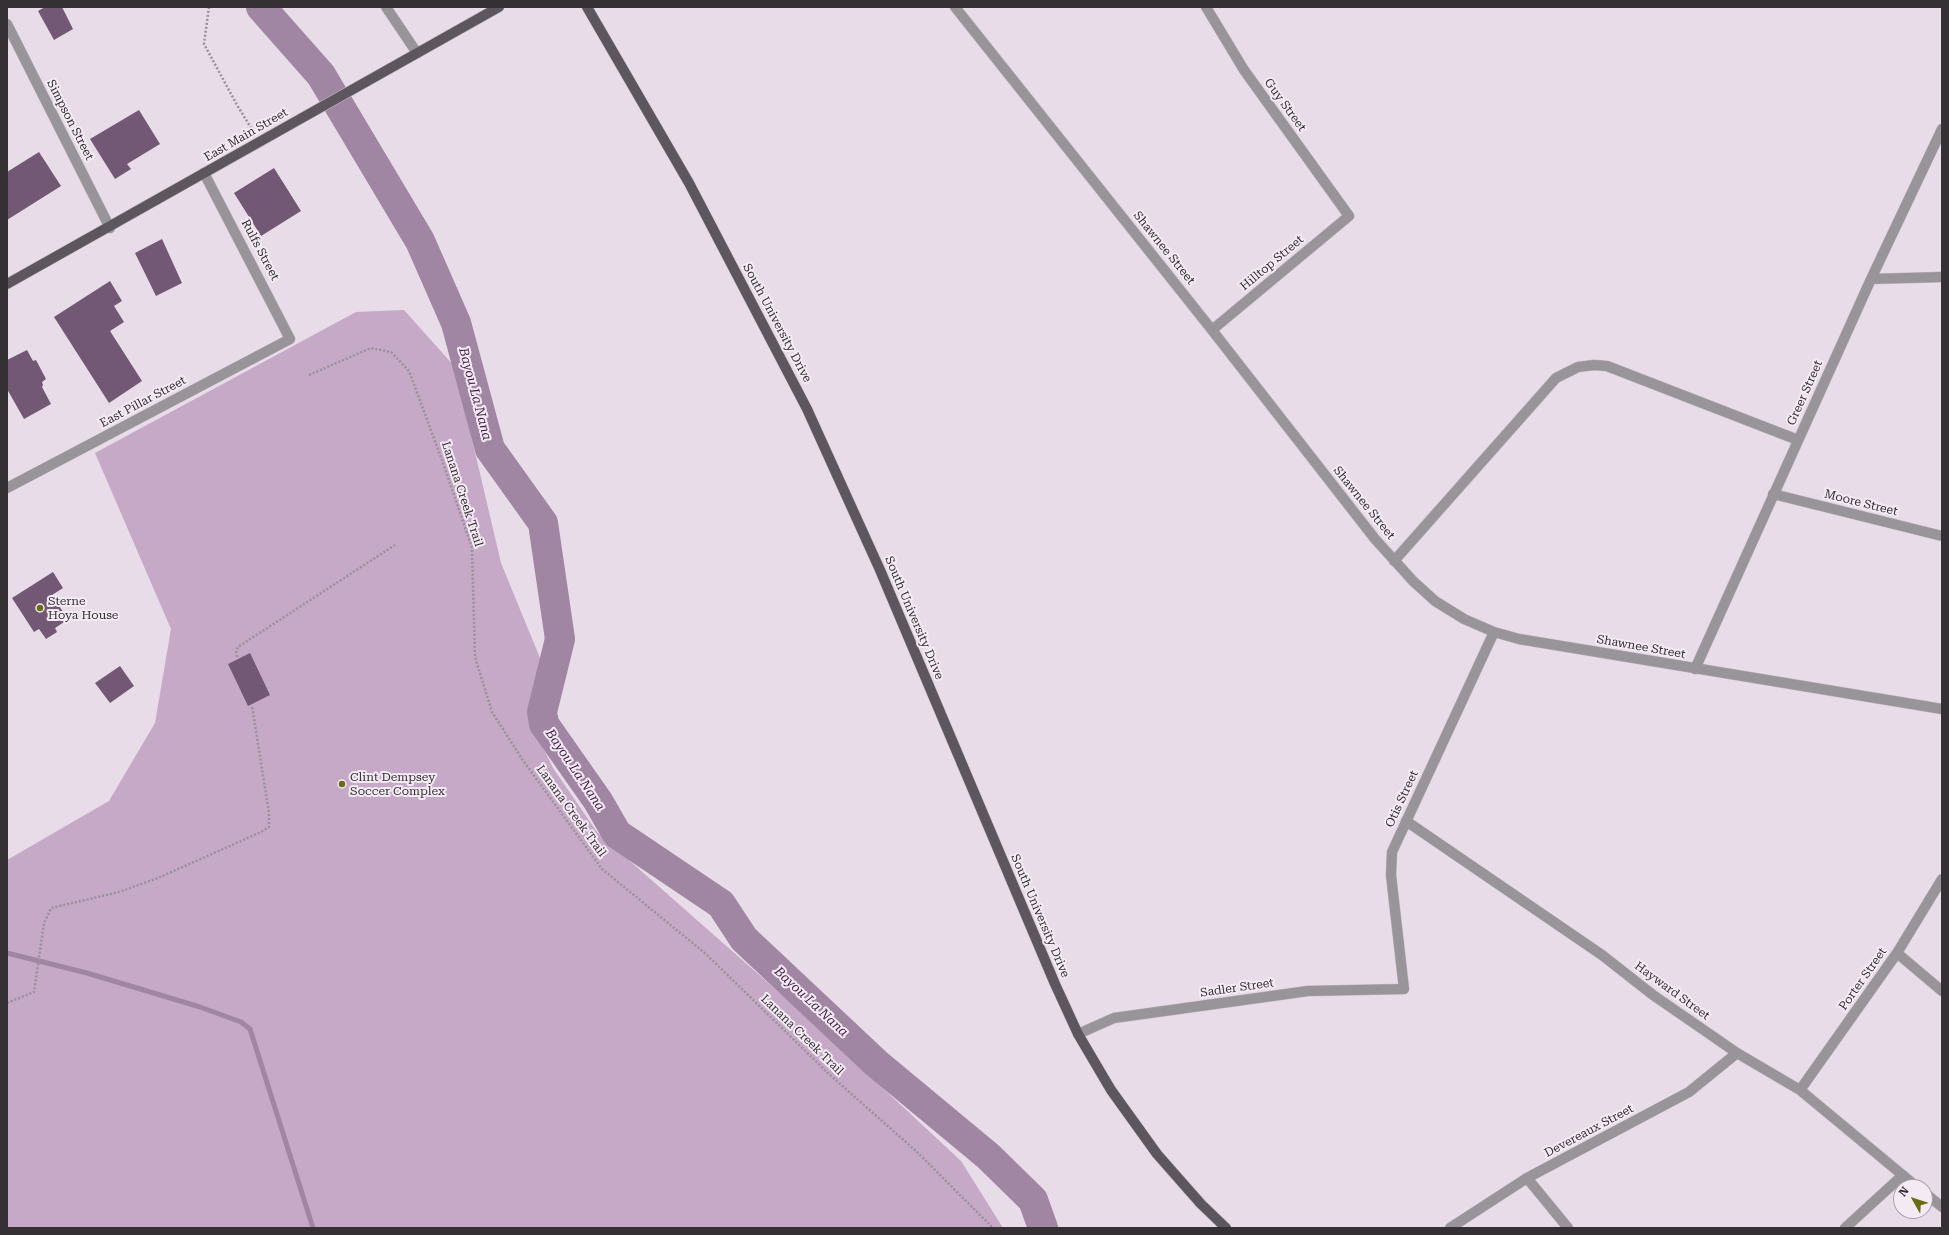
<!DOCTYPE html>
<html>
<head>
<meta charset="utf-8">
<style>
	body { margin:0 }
	#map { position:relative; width:1949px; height:1235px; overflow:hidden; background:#e7dce7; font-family:"Roboto Serif",serif }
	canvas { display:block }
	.frame { position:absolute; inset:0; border:8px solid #343034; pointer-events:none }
	.north { position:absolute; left:1893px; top:1179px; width:40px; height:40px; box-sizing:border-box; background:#f4eaf4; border:1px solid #a7a0a7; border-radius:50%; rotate:309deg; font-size:11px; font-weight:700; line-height:16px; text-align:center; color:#343034 }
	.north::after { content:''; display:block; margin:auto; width:14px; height:18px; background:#666d12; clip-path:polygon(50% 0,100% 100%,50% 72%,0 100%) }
</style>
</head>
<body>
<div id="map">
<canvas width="1949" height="1235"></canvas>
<div class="frame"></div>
<div class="north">N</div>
</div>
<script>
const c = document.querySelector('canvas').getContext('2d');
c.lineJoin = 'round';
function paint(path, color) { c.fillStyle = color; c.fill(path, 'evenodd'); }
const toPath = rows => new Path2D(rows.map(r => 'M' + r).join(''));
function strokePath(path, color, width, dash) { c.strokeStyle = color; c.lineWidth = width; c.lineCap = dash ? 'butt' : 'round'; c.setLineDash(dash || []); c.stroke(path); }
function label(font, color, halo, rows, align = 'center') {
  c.font = font + ' "Roboto Serif",serif'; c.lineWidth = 4; c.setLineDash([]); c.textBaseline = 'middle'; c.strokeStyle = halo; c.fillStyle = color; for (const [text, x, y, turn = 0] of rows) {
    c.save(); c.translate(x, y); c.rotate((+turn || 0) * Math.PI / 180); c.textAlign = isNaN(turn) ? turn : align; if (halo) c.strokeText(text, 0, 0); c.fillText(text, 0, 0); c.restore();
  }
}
const green = toPath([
	[404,310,455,367,501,563,540,658,530,721,553,768,597,832,799,1010,961,1161,1003,1228,7,1228,7,860,109,801,155,723,171,629,95,453,356,312]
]);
const stream = toPath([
	[7,953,87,973,200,1007,241,1022,250,1029,313,1228]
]);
const river = toPath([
	[261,7,321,75,420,241,456,323,490,449,543,523,560,639,542,712,544,724,598,801,617,834,721,904,744,939,876,1063,988,1156,1033,1200,1043,1228]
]);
const building = toPath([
	[45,7,62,7,73,29,54,40,38,11],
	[139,110,160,144,127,164,131,169,115,179,90,139],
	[39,152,61,186,7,220,7,172],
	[274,168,301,211,261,236,234,193],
	[162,239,182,283,156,296,135,253],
	[110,281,122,301,114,306,124,322,110,331,142,381,109,403,54,317],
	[27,350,33,361,36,360,46,379,42,382,43,385,42,387,51,404,24,419,7,389,7,360],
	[53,572,63,588,52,595,65,615,61,617,64,622,55,628,57,632,46,639,39,629,34,632,12,598],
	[250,653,270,695,248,706,228,664],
	[120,666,134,686,110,703,95,683]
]);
const path = toPath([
	[209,7,204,44,237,105,253,131],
	[309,375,371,348,391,352,409,371,442,460,472,548,475,657,492,712,522,759,602,869,706,954,830,1075,916,1151,993,1228],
	[237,657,236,651,238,647,395,545],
	[7,1003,34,992,44,923,51,908,119,892,158,878,261,832,269,827,269,813,252,706]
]);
const minor = toPath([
	[386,7,417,53],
	[955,7,1212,330,1375,539,1413,581,1435,601,1464,619,1494,632,1519,639,1942,709],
	[1206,7,1244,70,1349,216,1212,330],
	[7,24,110,228],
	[1871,279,1942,277],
	[7,488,290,339,204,173],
	[1773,494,1942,536],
	[1394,561,1556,378,1578,367,1594,365,1607,366,1798,440],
	[1695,669,1871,279,1942,129],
	[1406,821,1602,955,1653,995,1737,1053,1800,1090,1917,1187],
	[1897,953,1942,991],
	[1078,1034,1114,1018,1308,991,1404,989,1391,875,1392,852,1494,632],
	[1800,1090,1897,953,1942,879],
	[1527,1178,1568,1228],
	[1925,1193,1942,1207],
	[1450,1228,1527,1178,1689,1092,1737,1053],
	[1845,1228,1903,1175]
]);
const major = toPath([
	[587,7,689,183,807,409,880,570,1055,984,1078,1034,1111,1090,1157,1154,1201,1204,1226,1228],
	[7,284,499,7]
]);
const markers = [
	[40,608,4,"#666d12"],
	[342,784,4,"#666d12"]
];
const streetNames = [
	["Guy Street",1285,105,54],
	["Simpson Street",70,120,63],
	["East Main Street",246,135,-30],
	["Shawnee Street",1164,248,51],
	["Rulfs Street",260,250,62],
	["Hilltop Street",1272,263,-40],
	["South University Drive",777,323,62],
	["Greer Street",1805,393,-66],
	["East Pillar Street",143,402,-28],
	["Lanana Creek Trail",462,494,72],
	["Shawnee Street",1364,503,51],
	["Moore Street",1861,503,14],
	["South University Drive",914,618,67],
	["Shawnee Street",1641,647,10],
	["Otis Street",1402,799,-65],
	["Lanana Creek Trail",571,811,54],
	["South University Drive",1040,916,67],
	["Porter Street",1863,979,-55],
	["Sadler Street",1237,988,-8],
	["Hayward Street",1672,991,36],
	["Lanana Creek Trail",802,1035,44],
	["Devereaux Street",1589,1131,-28]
];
const poiNames = [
	["Sterne",48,601],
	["Hoya House",48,615],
	["Clint Dempsey",350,777],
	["Soccer Complex",350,791]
];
const waterNames = [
	["Bayou La Nana",475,394,75],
	["Bayou La Nana",575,770,56],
	["Bayou La Nana",811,1002,43]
];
paint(green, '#c5a9c7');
strokePath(stream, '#a186a3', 5);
strokePath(river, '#a186a3', 30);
paint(building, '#725874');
strokePath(minor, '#c3bac3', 11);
strokePath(major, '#c3bac3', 11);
strokePath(path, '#999199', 2.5, [2, 2]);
strokePath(minor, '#999499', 10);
strokePath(major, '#5e565e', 10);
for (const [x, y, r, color] of markers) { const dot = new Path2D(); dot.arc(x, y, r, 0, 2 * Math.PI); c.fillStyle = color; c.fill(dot); strokePath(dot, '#f4eaf4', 1.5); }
label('12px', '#343034', '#f4eaf4', streetNames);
label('12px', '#343034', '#f4eaf4', poiNames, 'left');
label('italic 13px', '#411c45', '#f4eaf4', waterNames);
</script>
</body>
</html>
